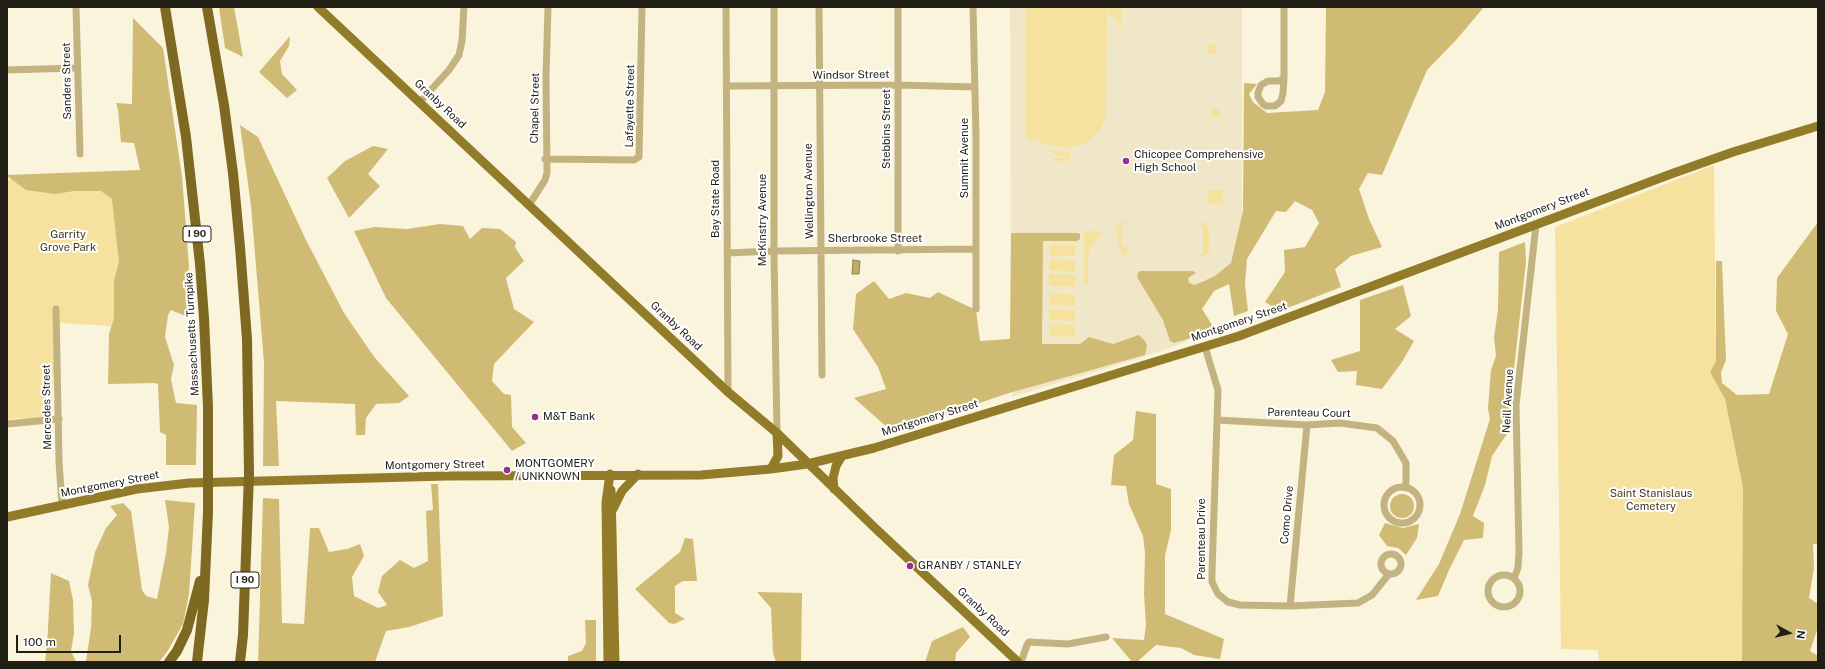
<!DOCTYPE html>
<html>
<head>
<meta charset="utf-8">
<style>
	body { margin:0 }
	#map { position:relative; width:1825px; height:669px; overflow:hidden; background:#fbf4dc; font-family:"Public Sans",sans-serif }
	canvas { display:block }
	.frame { position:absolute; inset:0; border:8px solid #211e16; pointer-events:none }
	.north { position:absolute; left:1769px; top:613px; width:40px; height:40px; -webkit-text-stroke:3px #fff; paint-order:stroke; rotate:98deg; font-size:11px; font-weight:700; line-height:16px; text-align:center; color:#211e16 }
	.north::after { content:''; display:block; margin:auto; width:14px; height:18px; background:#211e16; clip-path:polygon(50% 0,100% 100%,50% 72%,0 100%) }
	.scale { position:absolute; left:16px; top:635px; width:105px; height:18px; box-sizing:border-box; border:2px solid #211e16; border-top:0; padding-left:5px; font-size:12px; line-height:14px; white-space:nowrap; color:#211e16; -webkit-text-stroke:3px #fff; paint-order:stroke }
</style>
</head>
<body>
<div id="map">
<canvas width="1825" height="669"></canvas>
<div class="frame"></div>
<div class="north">N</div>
<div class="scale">100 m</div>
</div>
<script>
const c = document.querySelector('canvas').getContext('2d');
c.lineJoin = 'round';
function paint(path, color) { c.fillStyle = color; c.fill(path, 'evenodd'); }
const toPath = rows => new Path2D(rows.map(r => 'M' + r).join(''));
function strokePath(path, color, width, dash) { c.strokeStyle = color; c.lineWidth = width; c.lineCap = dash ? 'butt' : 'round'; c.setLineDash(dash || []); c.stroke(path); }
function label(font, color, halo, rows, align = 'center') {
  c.font = font + ' "Public Sans",sans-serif'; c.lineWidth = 4; c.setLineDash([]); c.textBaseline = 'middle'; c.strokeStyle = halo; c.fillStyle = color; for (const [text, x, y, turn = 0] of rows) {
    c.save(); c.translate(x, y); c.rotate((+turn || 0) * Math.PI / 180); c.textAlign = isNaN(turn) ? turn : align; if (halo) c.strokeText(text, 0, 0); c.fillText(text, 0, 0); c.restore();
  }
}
const built = toPath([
	[1010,7,1242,7,1242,281,1203,280,1187,342,1143,357,1012,397]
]);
const green = toPath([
	[1026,7,1107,7,1106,117,1097,134,1086,143,1067,148,1041,144,1041,141,1037,139,1034,140,1031,143,1030,138,1026,138],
	[1109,7,1121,7,1121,28,1113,15,1110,15],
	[1208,44,1217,45,1217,54,1208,54],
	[1212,108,1219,110,1220,115,1218,118,1212,118],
	[1050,149,1065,152,1064,155,1057,156,1053,152,1050,152],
	[1066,152,1070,152,1069,161,1053,161,1053,158,1065,158],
	[1714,165,1716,361,1710,372,1725,399,1743,488,1743,662,1599,662,1598,650,1561,649,1555,227],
	[132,176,127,327,58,323,50,423,18,418,7,420,7,180],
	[1210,189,1223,190,1223,205,1208,204,1208,191],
	[1126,221,1128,224,1122,225,1122,246,1128,247,1128,254,1124,256,1122,255,1116,238,1118,237,1116,228,1117,225,1121,224,1122,222],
	[1197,222,1202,222,1207,225,1209,232,1210,250,1206,255,1202,257,1197,256,1203,253,1203,225,1197,225],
	[1084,231,1100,231,1102,235,1093,243,1090,249,1088,258,1088,283,1084,284],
	[1050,244,1075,245,1075,256,1049,255],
	[1050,259,1075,260,1075,272,1049,270],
	[1049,274,1075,275,1075,287,1049,286],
	[1049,293,1075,295,1075,306,1049,305],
	[1049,309,1075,310,1075,321,1049,320],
	[1049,324,1075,325,1075,337,1049,336]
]);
const forest = toPath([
	[219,7,234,7,243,57,225,48],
	[1326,7,1484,7,1457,39,1427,70,1382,175,1368,173,1359,189,1369,219,1382,247,1351,256,1335,269,1341,287,1280,311,1265,302,1285,272,1284,250,1305,247,1319,223,1312,210,1295,201,1286,212,1276,211,1247,259,1245,285,1248,311,1234,316,1229,284,1214,291,1202,309,1216,331,1174,343,1170,341,1163,320,1137,277,1138,273,1140,271,1193,271,1196,273,1188,278,1189,283,1195,285,1215,276,1231,263,1243,211,1244,83,1257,84,1249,94,1253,102,1267,113,1318,110,1325,92],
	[133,18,163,48,174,123,182,176,189,266,187,286,188,317,171,310,168,315,165,337,174,365,171,379,176,403,197,405,196,465,166,465,166,435,160,432,158,384,155,383,108,384,109,334,114,318,114,281,119,262,112,199,101,191,74,191,55,194,26,190,7,176,7,175,140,170,134,143,121,142,118,110,116,103,132,104],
	[290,36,289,46,280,61,282,74,297,90,287,98,259,72],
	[240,125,258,137,305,238,344,313,375,358,409,396,399,403,376,404,366,418,365,435,356,435,355,404,276,401,279,466,263,466,264,363,251,206],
	[373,146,388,149,368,174,380,186,349,218,327,178,345,161],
	[1818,222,1818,544,1813,544,1814,568,1809,598,1818,604,1818,627,1810,651,1818,656,1818,662,1742,662,1743,488,1725,399,1710,372,1716,361,1716,261,1722,261,1726,360,1721,372,1722,383,1737,395,1769,394,1788,334,1776,311,1777,278],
	[440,224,463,226,470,239,482,228,500,229,516,242,515,247,524,261,506,278,514,309,534,322,494,364,492,381,504,394,511,395,512,427,526,443,512,451,386,298,354,231,374,227,407,229],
	[1011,233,1078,233,1080,234,1080,239,1077,241,1043,241,1042,344,1080,344,1089,337,1113,344,1139,335,1145,341,1147,346,1145,355,1009,393,915,425,888,428,854,398,886,389,878,367,853,329,856,294,874,281,889,299,906,293,930,298,938,292,976,310,980,341,1010,339],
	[1525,242,1526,262,1512,387,1509,431,1492,456,1485,485,1473,516,1484,523,1483,538,1464,540,1449,570,1438,596,1416,600,1439,564,1460,514,1490,419,1488,409,1491,370,1496,356,1494,337,1498,310,1499,252],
	[1403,285,1411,316,1395,329,1414,341,1402,362,1382,389,1356,385,1357,371,1338,372,1331,360,1360,351,1360,300],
	[1136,411,1156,414,1156,484,1171,489,1171,530,1165,556,1165,614,1224,639,1220,659,1194,655,1181,648,1156,645,1137,662,1132,662,1112,638,1144,640,1146,625,1144,594,1145,553,1143,536,1129,504,1126,486,1111,485,1114,455,1133,440],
	[431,484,438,484,443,616,409,627,386,631,375,662,258,662,263,498,279,499,282,623,304,624,310,528,319,528,329,552,347,549,360,544,364,556,352,577,354,596,378,608,387,605,378,592,382,576,400,560,414,568,428,561,426,511,433,510],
	'1390 506a12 12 0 1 1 24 0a12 12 0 1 1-24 0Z',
	[165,500,195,503,189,594,183,624,167,652,159,662,84,662,86,661,91,628,92,601,88,585,95,552,106,528,117,515,110,506,123,503,131,511,142,590,146,596,157,599,166,553,169,527],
	[1385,523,1403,528,1419,524,1417,538,1406,555,1398,548,1387,546,1379,535],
	[685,538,693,539,697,581,683,581,675,586,675,613,685,619,674,624,669,623,635,589,680,552],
	[51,573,69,581,73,600,74,633,71,651,76,662,45,662,47,646],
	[757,592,802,593,801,662,776,662,773,653,771,608],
	[585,620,596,620,596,662,568,662,568,656,582,651,586,643],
	[963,627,970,637,956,653,955,662,925,662,932,641]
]);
const water = toPath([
	[853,260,860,261,859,274,852,274,853,260]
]);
const minor = toPath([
	[76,7,80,154],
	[726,7,728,392],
	[774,7,774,256,777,433],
	[819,7,822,375],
	[973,7,976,137,976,309],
	[7,70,77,68],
	[1284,77,1283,93,1281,101,1275,106,1266,106,1263,104,1258,97,1258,93,1261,85,1268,81,1280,81,1284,77],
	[1284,77,1284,7],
	[727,86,898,85,975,87],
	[420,102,449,70,459,55,462,41,464,7],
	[545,159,634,160,639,157,642,7],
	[529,205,545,180,547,173,546,77,548,7],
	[898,251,898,7],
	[727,253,774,251,976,249],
	[56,309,59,461,62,505],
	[1205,347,1218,390,1212,573,1212,582,1218,594,1228,602,1240,605,1290,606,1358,603,1372,595,1389,574],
	[1217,420,1307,425,1340,423,1377,428,1393,441,1406,463,1406,488],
	[7,424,59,419],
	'1384 505a18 18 0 1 1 36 0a18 18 0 1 1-36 0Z',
	'1381 564a10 10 0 1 1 20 0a10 10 0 1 1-20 0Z',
	'1488 591a16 16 0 1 1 32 0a16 16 0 1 1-32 0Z',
	[1514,578,1518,568,1519,552,1516,405,1536,225],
	[1290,606,1307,425],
	[1021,662,1027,645,1029,642,1068,644,1106,637]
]);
const major = toPath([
	[318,7,728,392,777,433,874,527,1018,662],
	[771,469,778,456,777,433],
	[834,489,833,478,836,466,842,456],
	[611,490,615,662],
	[613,509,622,491,638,474],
	[7,517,137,489,189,483,447,476,701,475,771,469,807,464,874,448,1239,336,1671,174,1733,152,1818,126],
	[608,662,606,502,610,474]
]);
const highway = toPath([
	[165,7,186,137,200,264,204,318,208,407,208,512,204,600,197,662],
	[207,7,224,105,233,173,240,247,247,339,249,474,243,635,240,662],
	[169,662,177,651,187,630,200,581]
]);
const markers = [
	[1126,161,4,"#972e91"],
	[535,417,4,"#972e91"],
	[507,470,4,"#972e91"],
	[910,566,4,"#972e91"]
];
const shields = [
	[197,234,28],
	[245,580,28]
];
const shieldNames = [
	["I 90",197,234],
	["I 90",245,580]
];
const streetNames = [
	["Windsor Street",851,75,-1],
	["Sanders Street",67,81,-91],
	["Granby Road",440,104,43],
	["Lafayette Street",630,106,-89],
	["Chapel Street",535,108,-89],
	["Stebbins Street",887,129,-90],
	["Summit Avenue",965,158,-90],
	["Wellington Avenue",809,191,-91],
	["Bay State Road",716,199,-90],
	["Montgomery Street",1542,209,-21],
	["McKinstry Avenue",763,220,-90],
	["Sherbrooke Street",875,239],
	["Montgomery Street",1239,322,-19],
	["Granby Road",676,326,43],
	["Massachusetts Turnpike",192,334,-93],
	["Neill Avenue",1508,401,-87],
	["Mercedes Street",47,407,-91],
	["Parenteau Court",1309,413,1],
	["Montgomery Street",930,418,-17],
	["Montgomery Street",435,465,-1],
	["Montgomery Street",110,484,-11],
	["Como Drive",1287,515,-85],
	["Parenteau Drive",1202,539,-90],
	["Granby Road",983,612,43]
];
const poiNames = [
	["Chicopee Comprehensive",1134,155],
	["High School",1134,168],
	["M&T Bank",543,417],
	["MONTGOMERY",515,464],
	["/ UNKNOWN",515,477],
	["GRANBY / STANLEY",918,566]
];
const parkNames = [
	["Garrity",68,235],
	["Grove Park",68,248],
	["Saint Stanislaus",1651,494],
	["Cemetery",1651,507]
];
paint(built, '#f0e7c8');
paint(green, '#f6e29e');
paint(forest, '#d0bb75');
paint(water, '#c1ad67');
strokePath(water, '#91824f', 1);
strokePath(minor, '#c2b381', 7);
strokePath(major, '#937c29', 9);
strokePath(highway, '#7d6922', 10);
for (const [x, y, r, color] of markers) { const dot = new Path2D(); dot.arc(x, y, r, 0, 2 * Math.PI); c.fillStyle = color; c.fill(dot); strokePath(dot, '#fff', 1.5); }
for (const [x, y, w] of shields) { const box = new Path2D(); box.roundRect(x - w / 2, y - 8, w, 16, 3); c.fillStyle = '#fff'; c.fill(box); strokePath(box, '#211e16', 1); }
label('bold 10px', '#211e16', null, shieldNames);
label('11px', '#211e16', '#fff', streetNames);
label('11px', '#211e16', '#fff', poiNames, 'left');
label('11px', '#403717', '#fff', parkNames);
</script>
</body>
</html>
